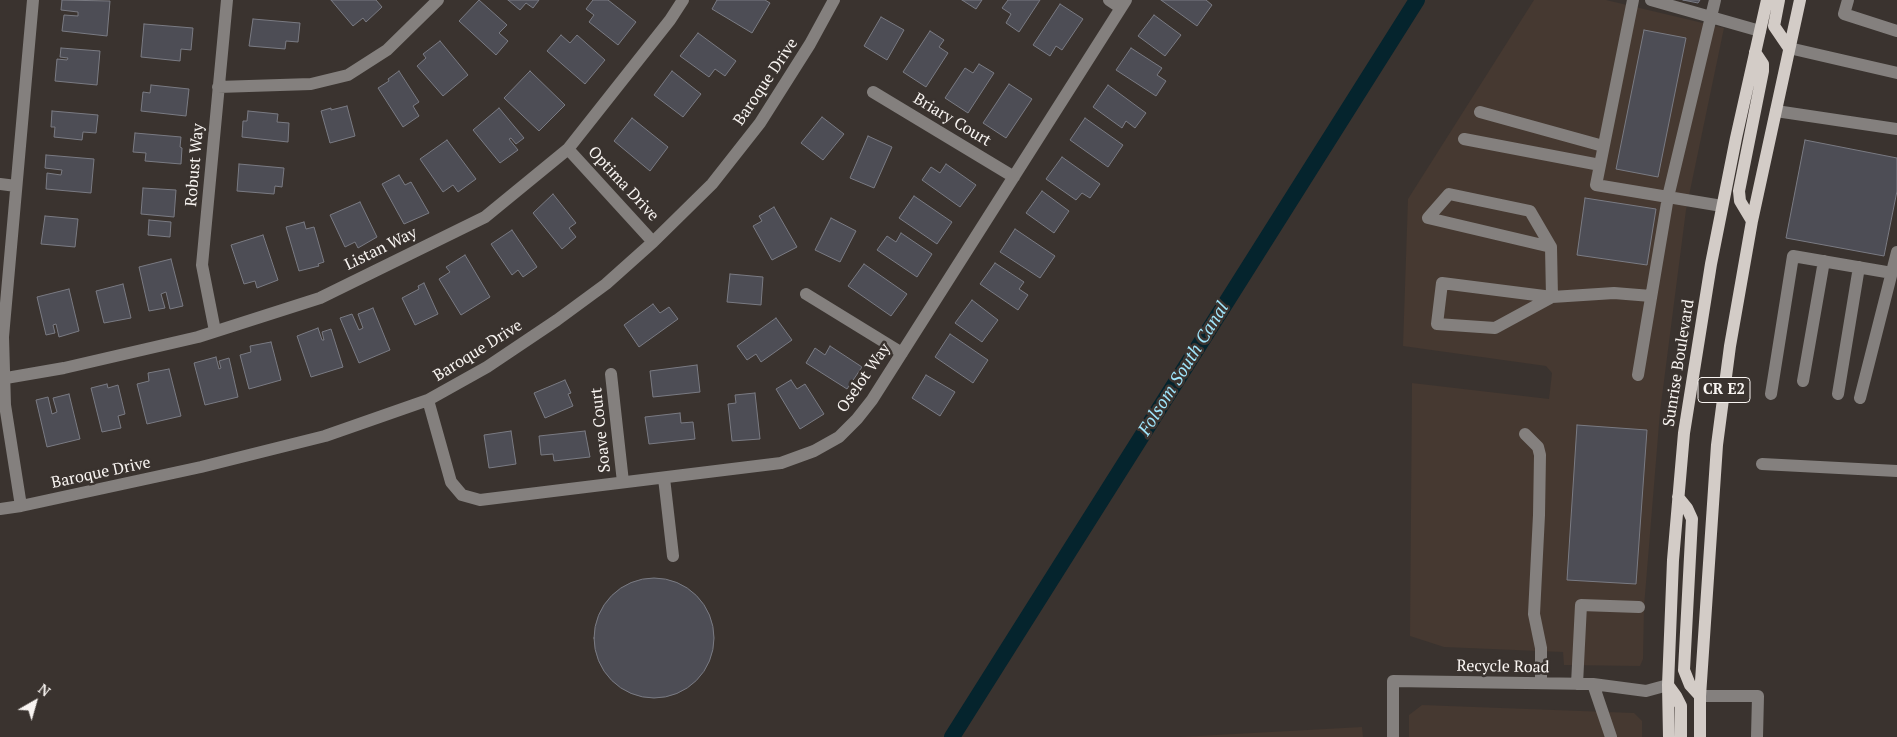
<!DOCTYPE html>
<html>
<head>
<meta charset="utf-8">
<style>
	body { margin:0 }
	#map { position:relative; width:1897px; height:737px; overflow:hidden; background:#3a332f; font-family:"PT Serif",serif }
	canvas { display:block }
	.north { position:absolute; left:10px; top:677px; width:50px; height:50px; -webkit-text-stroke:4px #3a332f; paint-order:stroke; rotate:38deg; font-size:14px; font-weight:700; line-height:20px; text-align:center; color:#f8f4f1 }
	.north::after { content:''; display:block; margin:auto; width:18px; height:22px; background:#f8f4f1; clip-path:polygon(50% 0,100% 100%,50% 72%,0 100%) }
</style>
</head>
<body>
<div id="map">
<canvas width="1897" height="737"></canvas>
<div class="north">N</div>
</div>
<script>
const c = document.querySelector('canvas').getContext('2d');
c.lineJoin = 'round';
function paint(path, color) { c.fillStyle = color; c.fill(path, 'evenodd'); }
const toPath = rows => new Path2D(rows.map(r => 'M' + r).join(''));
function strokePath(path, color, width, dash) { c.strokeStyle = color; c.lineWidth = width; c.lineCap = dash ? 'butt' : 'round'; c.setLineDash(dash || []); c.stroke(path); }
function label(font, color, halo, rows, align = 'center') {
  c.font = font + ' "PT Serif",serif'; c.lineWidth = 5; c.setLineDash([]); c.textBaseline = 'middle'; c.strokeStyle = halo; c.fillStyle = color; for (const [text, x, y, turn = 0] of rows) {
    c.save(); c.translate(x, y); c.rotate((+turn || 0) * Math.PI / 180); c.textAlign = isNaN(turn) ? turn : align; if (halo) c.strokeText(text, 0, 0); c.fillText(text, 0, 0); c.restore();
  }
}
const built = toPath([
	[1534,0,1606,0,1724,28,1686,210,1660,412,1644,607,1643,659,1640,666,1564,665,1563,652,1444,647,1410,636,1412,383,1549,399,1552,373,1546,366,1403,346,1408,199],
	[1422,705,1634,713,1642,721,1642,737,1409,737,1409,715],
	[1362,727,1363,737,1180,737]
]);
const canal = toPath([
	[952,737,1417,0]
]);
const building = toPath([
	[62,0,110,1,107,36,62,31,64,15,78,16,78,12,61,10,62,0],
	[331,0,376,0,382,7,366,22,363,18,353,26,331,0],
	[479,0,507,25,499,33,508,41,496,55,459,21,479,0],
	[508,0,539,0,533,8,526,3,520,10,508,0],
	[593,0,608,0,636,22,618,45,589,22,594,15,586,9,593,0],
	[717,0,765,0,770,3,752,33,712,9,717,0],
	[962,0,982,0,976,9,962,0],
	[1008,0,1040,0,1019,32,1006,23,1011,14,1002,8,1008,0],
	[1161,0,1206,0,1212,5,1197,26,1161,0],
	[1683,0,1700,0,1698,3,1683,0],
	[1060,4,1083,19,1062,50,1056,46,1050,56,1033,45,1060,4],
	[1154,15,1181,35,1165,56,1138,36,1154,15],
	[881,17,904,30,887,60,864,46,881,17],
	[253,19,300,23,298,42,286,41,285,49,249,46,253,19],
	[144,24,193,28,191,50,181,49,180,61,141,57,144,24],
	[1644,30,1686,38,1658,177,1616,169,1644,30],
	[930,31,944,40,939,47,948,53,926,87,903,72,930,31],
	[698,33,736,61,725,76,715,69,709,77,680,56,698,33],
	[561,35,570,43,577,35,605,60,585,84,547,51,561,35],
	[440,41,468,75,443,96,417,66,426,58,423,54,440,41],
	[61,48,100,51,97,85,55,81,57,59,67,60,68,58,60,57,61,48],
	[1131,48,1162,68,1157,75,1166,81,1156,96,1116,70,1131,48],
	[979,64,994,73,968,113,945,98,965,68,973,73,979,64],
	[399,71,419,102,413,106,419,116,403,127,378,88,389,81,388,79,399,71],
	[530,71,565,105,539,131,504,98,530,71],
	[672,71,701,94,683,117,654,95,672,71],
	[1009,84,1032,99,1006,138,983,123,1009,84],
	[151,85,189,89,186,116,141,111,143,92,150,93,151,85],
	[1108,85,1146,113,1135,128,1126,121,1122,128,1093,107,1108,85],
	[347,106,355,136,330,143,321,111,331,108,331,110,347,106],
	[499,108,524,138,516,144,511,138,509,139,518,150,500,163,473,130,499,108],
	[52,111,98,115,96,133,83,132,82,140,54,137,55,127,51,127,52,111],
	[248,111,278,114,277,122,289,123,288,142,242,137,243,121,247,121,248,111],
	[822,117,844,134,823,160,801,143,822,117],
	[632,118,668,147,650,171,614,141,632,118],
	[1085,118,1123,145,1108,167,1070,140,1085,118],
	[135,133,181,137,180,147,182,148,181,164,145,161,146,153,133,152,135,133],
	[868,136,892,147,874,188,850,178,868,136],
	[447,140,476,179,458,192,453,185,443,192,420,159,447,140],
	[1805,140,1897,158,1897,191,1884,256,1786,238,1805,140],
	[46,155,94,159,91,193,46,189,47,173,61,175,62,170,45,168,46,155],
	[1062,157,1100,184,1090,198,1082,193,1076,200,1046,179,1062,157],
	[239,164,284,168,282,187,275,186,274,194,237,191,239,164],
	[946,164,976,185,960,207,922,180,931,167,940,173,946,164],
	[399,175,405,185,411,182,429,213,404,224,382,184,399,175],
	[143,188,176,190,174,217,141,214,143,188],
	[1042,191,1069,211,1054,233,1026,213,1042,191],
	[553,194,576,223,569,228,576,237,562,249,533,213,553,194],
	[914,196,952,222,937,244,899,218,914,196],
	[1585,198,1656,209,1647,265,1577,255,1585,198],
	[360,202,377,237,358,248,355,242,345,247,330,215,360,202],
	[774,207,797,247,772,260,753,226,762,221,759,216,774,207],
	[45,216,78,219,75,247,41,244,45,216],
	[831,218,856,231,840,262,815,250,831,218],
	[149,220,171,222,170,237,148,235,149,220],
	[304,222,306,229,314,227,324,262,318,264,319,266,299,271,286,227,304,222],
	[1015,229,1055,256,1040,278,1000,252,1015,229],
	[512,230,537,267,523,277,518,270,512,275,491,244,512,230],
	[901,233,932,254,917,277,877,250,887,236,896,242,901,233],
	[263,235,278,280,257,288,255,281,244,284,231,245,263,235],
	[465,255,490,297,461,315,439,279,450,272,446,267,465,255],
	[171,259,183,306,170,309,166,292,161,294,165,308,149,311,139,267,171,259],
	[995,263,1024,282,1019,289,1028,295,1018,310,980,284,995,263],
	[864,264,907,294,891,316,848,286,864,264],
	[730,274,763,277,761,305,727,302,730,274],
	[424,283,438,314,415,325,402,298,419,289,418,286,424,283],
	[123,284,131,318,104,323,96,291,123,284],
	[69,289,79,331,59,337,56,324,53,325,55,333,46,335,37,297,69,289],
	[972,300,998,320,982,342,955,323,972,300],
	[653,304,660,313,669,307,678,319,639,347,624,325,653,304],
	[373,308,390,350,359,363,340,318,352,314,359,330,363,328,358,314,373,308],
	[776,318,792,340,761,362,756,354,747,360,737,346,776,318],
	[318,328,322,340,324,340,322,332,331,329,343,367,311,377,297,336,318,328],
	[950,334,988,360,973,383,935,357,950,334],
	[271,342,281,380,249,389,240,355,251,352,250,346,271,342],
	[830,346,862,367,847,389,806,363,815,348,825,355,830,346],
	[216,357,219,369,221,368,219,361,229,358,238,397,205,405,194,363,216,357],
	[697,365,700,392,653,397,650,371,697,365],
	[169,369,181,416,147,424,137,384,149,381,148,373,169,369],
	[926,375,955,392,940,416,912,398,926,375],
	[565,380,571,393,568,394,573,406,545,418,534,393,565,380],
	[791,380,797,389,805,384,824,414,800,429,776,389,791,380],
	[107,384,108,388,118,385,125,414,118,416,121,428,102,432,91,388,107,384],
	[755,393,760,439,732,441,728,404,736,403,735,395,755,393],
	[69,394,80,439,47,447,36,400,48,397,52,414,57,412,53,398,69,394],
	[680,413,681,423,693,422,695,439,649,444,645,417,680,413],
	[1577,425,1647,430,1636,584,1567,580,1577,425],
	[511,431,516,464,489,468,484,435,511,431],
	[585,431,590,457,554,461,553,454,541,455,539,436,585,431],
	'594 638a60 60 0 1 1 120 0a60 60 0 1 1-120 0Z'
]);
const minor = toPath([
	[1109,0,1121,8],
	[1633,0,1596,185,1668,197,1715,0],
	[1651,0,1760,31],
	[1848,0,1844,14,1897,31],
	[1789,48,1897,73],
	[218,87,311,84,348,75,387,50,438,0],
	[873,92,1014,177],
	[1776,111,1897,129],
	[1480,112,1603,146],
	[1464,139,1600,165],
	[568,149,653,242],
	[0,184,16,186],
	[1551,247,1428,218,1449,194,1530,211,1551,247,1552,297,1495,328,1437,324,1442,283,1552,297,1614,293,1651,296],
	[806,294,902,353],
	[215,331,202,265,227,0],
	[611,374,623,482],
	[1638,375,1668,197,1722,206],
	[0,379,64,368,198,337,320,298,485,217,568,149,670,20,683,0],
	[1803,381,1824,261],
	[1771,394,1793,256,1892,273],
	[1838,394,1859,267],
	[1860,398,1897,252],
	[428,400,451,482,462,495,480,500,781,463,814,451,839,437,857,419,872,400,1126,0],
	[1525,434,1538,447,1540,455,1539,515,1534,614,1541,648,1541,683],
	[1762,464,1897,471],
	[664,478,673,556],
	[21,506,5,405,3,337,33,0],
	[0,509,21,506,201,467,325,436,428,400,487,367,557,320,606,284,653,242,712,184,760,123,810,44,834,0],
	[1577,684,1581,605,1639,607],
	[1593,684,1611,737],
	[1700,696,1758,696,1757,737],
	[1393,737,1393,681,1593,684,1646,691,1668,685]
]);
const major = toPath([
	[1779,0,1774,26,1789,48],
	[1752,221,1740,201,1739,191,1763,71,1763,64,1755,52],
	[1678,497,1687,508,1692,519,1684,670,1690,685,1700,696],
	[1668,685,1676,696,1681,706,1681,737],
	[1669,737,1668,685,1673,560,1684,433,1711,264,1736,138,1767,0],
	[1700,737,1700,696,1717,445,1730,346,1752,221,1800,0]
]);
const shields = [
	[1724,390,52]
];
const shieldNames = [
	["CR E2",1724,390]
];
const streetNames = [
	["Baroque Drive",766,82,-56],
	["Briary Court",952,120,31],
	["Robust Way",195,165,-85],
	["Optima Drive",623,184,47],
	["Listan Way",381,249,-26],
	["Baroque Drive",478,351,-32],
	["Sunrise Boulevard",1679,363,-81],
	["Oselot Way",864,378,-55],
	["Soave Court",601,430,-96],
	["Baroque Drive",101,473,-12],
	["Recycle Road",1503,667,1]
];
const waterNames = [
	["Folsom South Canal",1184,369,-58]
];
paint(built, '#463931');
strokePath(canal, '#05242d', 16);
paint(building, '#4d4d55');
strokePath(building, '#7a7b83', 1);
strokePath(minor, '#84807e', 12);
strokePath(major, '#d3ccc7', 12);
for (const [x, y, w] of shields) { const box = new Path2D(); box.roundRect(x - w / 2, y - 12.5, w, 25, 4); c.fillStyle = '#3a332f'; c.fill(box); strokePath(box, '#f8f4f1', 1); }
label('bold 15px', '#f8f4f1', null, shieldNames);
label('16px', '#f8f4f1', '#3a332f', streetNames);
label('italic 18px', '#a0e6fc', '#3a332f', waterNames);
</script>
</body>
</html>
